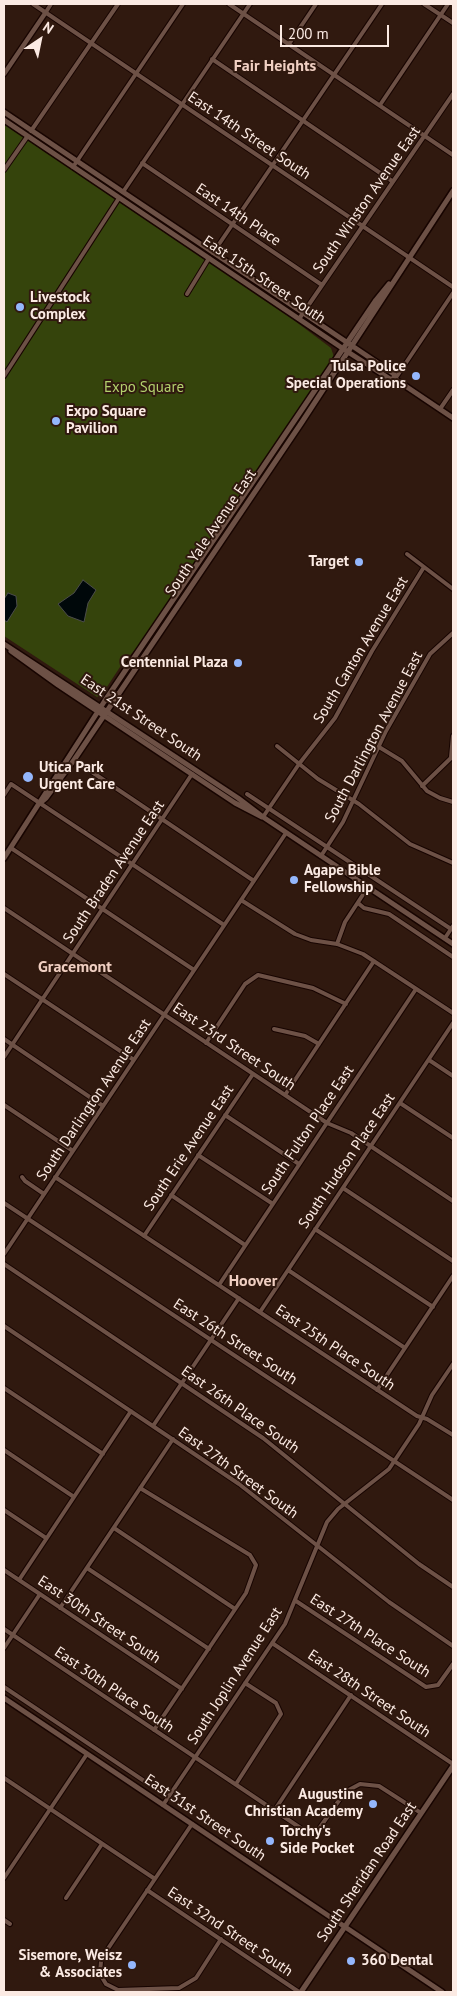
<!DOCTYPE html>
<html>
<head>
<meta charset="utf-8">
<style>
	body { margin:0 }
	#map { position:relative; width:457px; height:1996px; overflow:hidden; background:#30190f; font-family:"PT Sans",sans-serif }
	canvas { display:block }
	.frame { position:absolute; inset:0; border:5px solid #fbeae3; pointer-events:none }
	.north { position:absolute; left:15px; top:15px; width:50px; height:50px; -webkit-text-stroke:4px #30190f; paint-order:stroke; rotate:34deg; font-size:14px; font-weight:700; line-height:20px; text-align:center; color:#fbeae3 }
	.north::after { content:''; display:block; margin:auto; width:18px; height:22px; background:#fbeae3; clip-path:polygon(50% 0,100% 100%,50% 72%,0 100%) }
	.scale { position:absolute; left:280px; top:25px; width:109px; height:22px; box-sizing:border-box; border:2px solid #fbeae3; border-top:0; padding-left:6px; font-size:15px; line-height:18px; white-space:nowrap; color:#fbeae3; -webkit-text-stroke:4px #30190f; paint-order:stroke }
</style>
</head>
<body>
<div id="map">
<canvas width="457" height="1996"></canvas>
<div class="frame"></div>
<div class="north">N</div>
<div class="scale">200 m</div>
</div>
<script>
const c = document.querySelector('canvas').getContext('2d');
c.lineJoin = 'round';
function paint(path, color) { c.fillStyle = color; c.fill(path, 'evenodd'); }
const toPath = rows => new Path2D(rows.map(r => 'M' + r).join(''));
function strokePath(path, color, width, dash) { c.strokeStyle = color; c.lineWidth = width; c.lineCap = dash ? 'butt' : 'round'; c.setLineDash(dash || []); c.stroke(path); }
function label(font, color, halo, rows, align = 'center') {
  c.font = font + ' "PT Sans",sans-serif'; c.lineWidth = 4; c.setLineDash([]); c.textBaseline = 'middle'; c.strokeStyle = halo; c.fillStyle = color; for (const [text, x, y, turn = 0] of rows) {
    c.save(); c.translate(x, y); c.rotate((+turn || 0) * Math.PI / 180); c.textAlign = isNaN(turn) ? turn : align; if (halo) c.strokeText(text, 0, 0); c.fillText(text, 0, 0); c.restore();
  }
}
const green = toPath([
	[4,124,295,321,331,348,334,357,136,649,122,664,101,696,97,697,4,636]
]);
const water = toPath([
	[83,580,96,590,88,603,84,622,68,616,58,604,74,593,83,580],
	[8,593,16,596,17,606,7,622,4,620,4,599,8,593]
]);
const minor = toPath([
	[33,4,453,287],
	[229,4,453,155],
	[424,4,453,23],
	[46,12,51,4],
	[289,44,316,4],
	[212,59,392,181],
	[380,105,448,4],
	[31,131,118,4],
	[142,163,322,285],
	[73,167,183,4],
	[4,170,27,137],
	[123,192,250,4],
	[213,253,382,4],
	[187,294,209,258],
	[299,319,453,94],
	[4,376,119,198],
	[395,379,453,293],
	[440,409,453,390],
	[407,554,453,589],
	[277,746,318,779,359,804,410,844,453,863],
	[379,747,402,761,427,791,440,798,453,802],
	[451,757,453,736],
	[74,760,254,881],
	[422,786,453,756],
	[247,794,451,929],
	[4,795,11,784,224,925],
	[263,817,299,764,335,718,372,651,424,567],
	[11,848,194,970],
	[321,856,343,822,386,731,430,654,453,633],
	[241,900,295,934,311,940,337,944,363,954,453,1013],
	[358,903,364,908,389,914,453,957],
	[4,908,327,1123,351,1133,453,1201],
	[445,938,453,926],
	[337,944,345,922,368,887],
	[4,974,134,1060],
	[274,1029,305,1036,319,1044],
	[4,1039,103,1106],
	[206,1043,245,984,258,975,313,988,346,1004],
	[4,1057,192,774],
	[429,1060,453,1076],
	[285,1095,374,961],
	[400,1103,453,1138],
	[4,1105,73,1151],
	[225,1115,299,1164],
	[198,1155,273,1204],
	[22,1177,25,1181,44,1194],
	[55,1177,417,1416,427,1419,453,1435],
	[343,1188,453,1261],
	[171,1195,245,1245],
	[4,1203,453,1500],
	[315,1229,433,1307],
	[144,1236,253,1074],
	[4,1254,286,833],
	[4,1264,263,1438,419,1564,453,1587],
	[288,1270,405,1348],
	[219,1285,416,989],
	[260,1312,453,1023],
	[4,1326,239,1484,389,1602,453,1646],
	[4,1388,103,1454],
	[377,1390,453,1276],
	[153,1426,239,1298],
	[4,1450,74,1497],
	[140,1488,250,1555,256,1565,246,1593,154,1730],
	[4,1510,46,1538],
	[114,1528,235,1609],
	[87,1568,209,1649],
	[4,1570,182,1689],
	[19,1580,131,1411],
	[296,1601,426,1687,438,1685,453,1664],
	[60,1608,173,1439],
	[4,1629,308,1833,318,1830,345,1792,360,1784,379,1786,421,1813],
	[272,1643,453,1764],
	[4,1648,40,1594],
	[4,1687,168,1797],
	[4,1778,155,1879],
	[236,1784,281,1714,276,1703,245,1683],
	[163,1805,285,1624,327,1522,338,1509,389,1469,419,1424,432,1395,453,1364],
	[274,1811,351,1695],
	[192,1824,105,1953,101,1961,100,1974,106,1984,118,1990,179,1988,196,1978,221,1939],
	[4,1878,87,1754],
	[147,1890,299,1992],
	[66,1898,102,1844],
	[4,1920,10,1924]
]);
const tertiary = toPath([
	[4,74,46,12]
]);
const secondary = toPath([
	[4,112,394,374,395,379,453,418],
	[4,120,348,352,390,379,395,379],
	[4,644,238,798,263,817,453,944],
	[11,651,58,685,235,803,262,817],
	[40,803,46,798,74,760,302,422,453,191],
	[4,858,104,702,376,300,389,284],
	[4,1698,442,1992],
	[301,1992,453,1766]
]);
const markers = [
	[20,307,5,"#94b7fd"],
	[416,376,5,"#94b7fd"],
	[56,421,5,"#94b7fd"],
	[359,562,5,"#94b7fd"],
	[238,663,5,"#94b7fd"],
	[28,777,6,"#94b7fd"],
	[294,880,5,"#94b7fd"],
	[373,1804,5,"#94b7fd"],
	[270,1841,5,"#94b7fd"],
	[351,1961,5,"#94b7fd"],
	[132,1965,5,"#94b7fd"]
];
const streetNames = [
	["East 14th Street South",249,136,34],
	["South Winston Avenue East",367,200,-55],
	["East 14th Place",238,215,34],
	["East 15th Street South",264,280,34],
	["South Yale Avenue East",211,533,-56],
	["South Canton Avenue East",361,650,-59],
	["East 21st Street South",141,718,34],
	["South Darlington Avenue East",374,737,-62],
	["South Braden Avenue East",114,872,-56],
	["East 23rd Street South",234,1047,34],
	["South Darlington Avenue East",94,1100,-56],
	["South Fulton Place East",308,1130,-56],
	["South Erie Avenue East",189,1148,-56],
	["South Hudson Place East",347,1161,-56],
	["East 26th Street South",235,1342,33],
	["East 25th Place South",335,1348,34],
	["East 26th Place South",240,1410,35],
	["East 27th Street South",238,1473,36],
	["East 30th Street South",99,1620,34],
	["East 27th Place South",370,1636,33],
	["South Joplin Avenue East",235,1676,-57],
	["East 30th Place South",114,1690,34],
	["East 28th Street South",369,1694,34],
	["East 31st Street South",205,1818,34],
	["South Sheridan Road East",367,1872,-56],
	["East 32nd Street South",230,1932,34]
];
const poiNames = [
	["Livestock",30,298],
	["Complex",30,315],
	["Tulsa Police",406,367,"right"],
	["Special Operations",406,384,"right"],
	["Expo Square",66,412],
	["Pavilion",66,429],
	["Target",349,562,"right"],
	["Centennial Plaza",228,663,"right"],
	["Utica Park",39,768],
	["Urgent Care",39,785],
	["Agape Bible",304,871],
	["Fellowship",304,888],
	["Augustine",363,1795,"right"],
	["Christian Academy",363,1812,"right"],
	["Torchy's",280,1832],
	["Side Pocket",280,1849],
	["Sisemore, Weisz",122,1956,"right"],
	["& Associates",122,1973,"right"],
	["360 Dental",361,1961]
];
const parkNames = [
	["Expo Square",144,388]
];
const neighbourhoodNames = [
	["Fair Heights",275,66],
	["Gracemont",75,967],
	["Hoover",253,1281]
];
paint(green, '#35440c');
paint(water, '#00080a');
strokePath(water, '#4b4c4b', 1);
strokePath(minor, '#170400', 6);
strokePath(tertiary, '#170400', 7);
strokePath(secondary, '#170400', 8);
strokePath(minor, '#6d5146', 4);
strokePath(tertiary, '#6d5146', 4.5);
strokePath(secondary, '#6d5146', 5);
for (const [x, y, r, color] of markers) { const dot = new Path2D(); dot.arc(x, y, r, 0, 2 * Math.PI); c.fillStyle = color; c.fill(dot); strokePath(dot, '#30190f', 2); }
label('15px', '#fbeae3', '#30190f', streetNames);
label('bold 15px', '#fbeae3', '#30190f', poiNames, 'left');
label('15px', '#b3d16d', '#30190f', parkNames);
label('bold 16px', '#f0cfc2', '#30190f', neighbourhoodNames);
</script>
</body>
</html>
